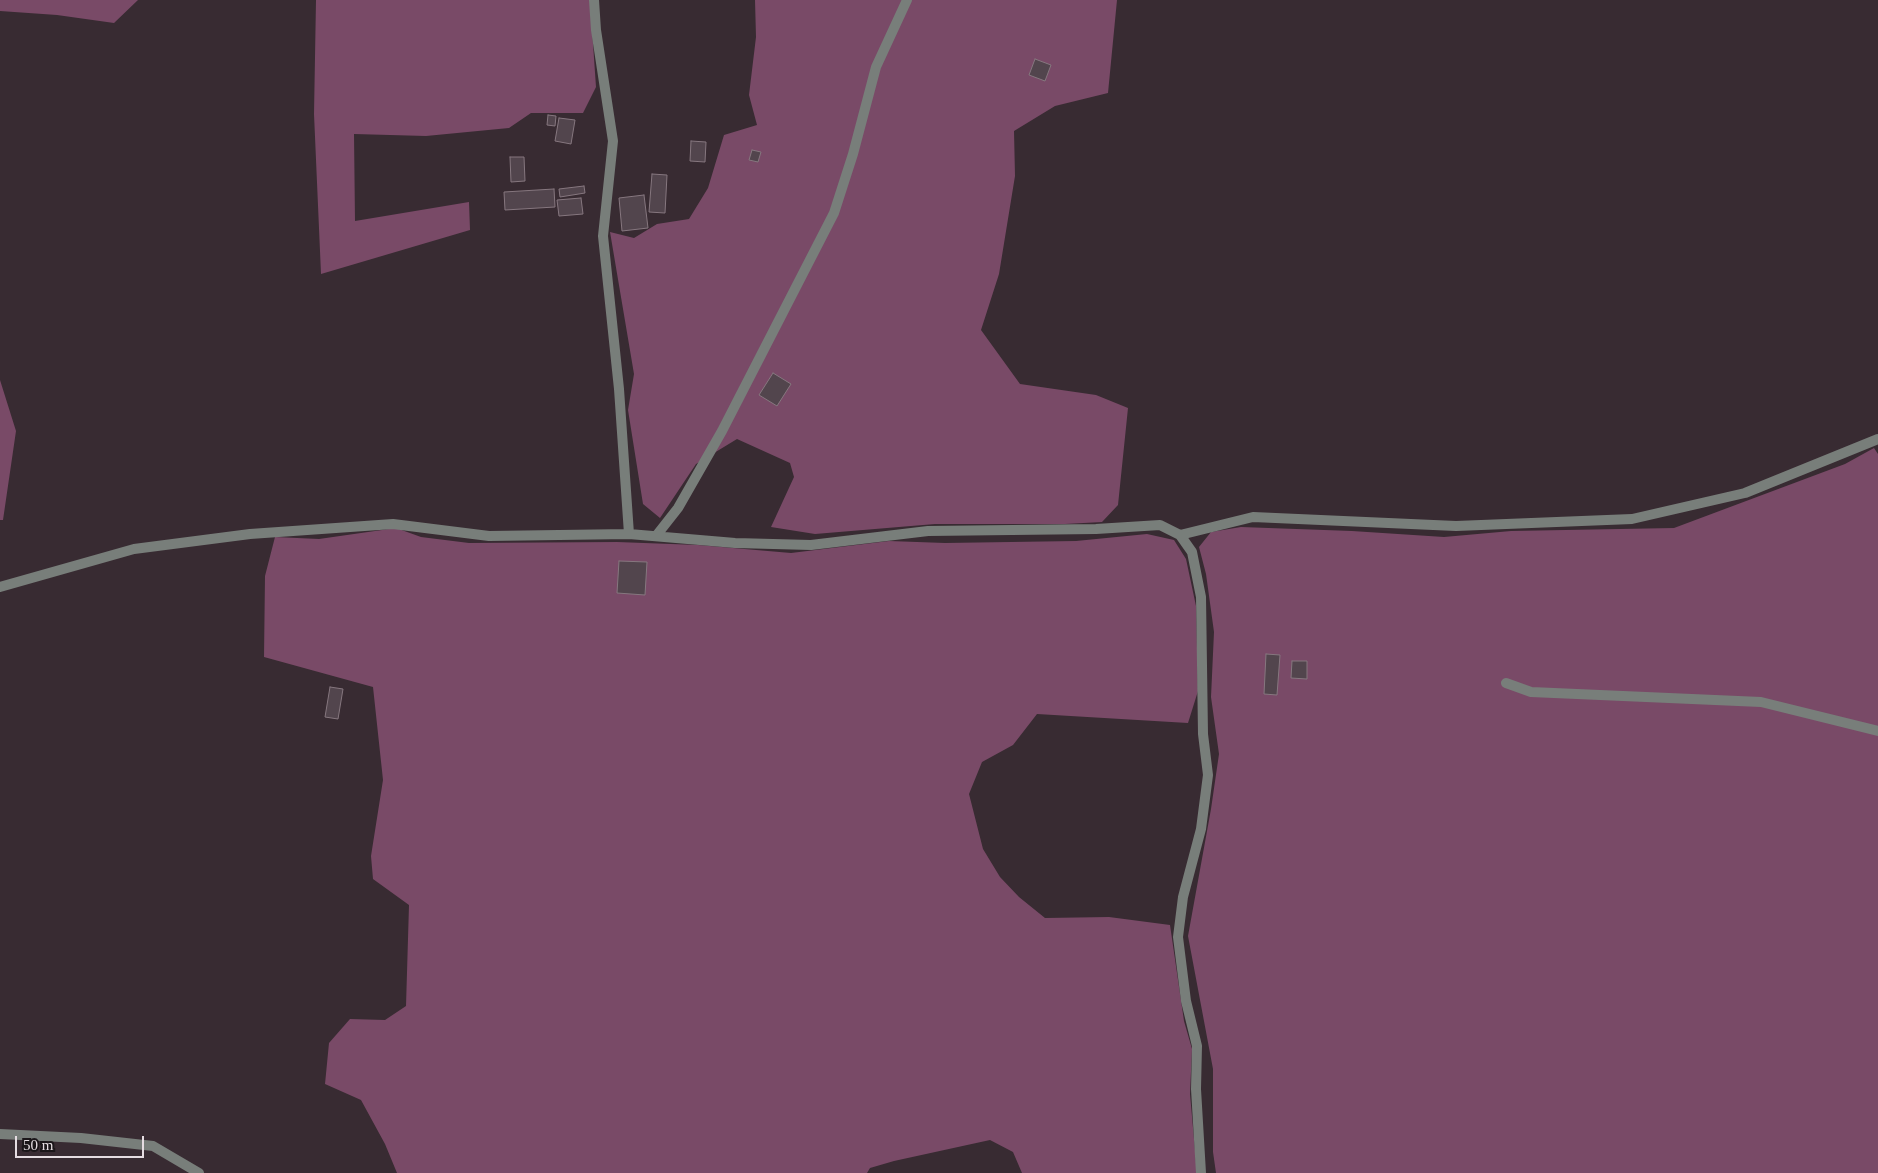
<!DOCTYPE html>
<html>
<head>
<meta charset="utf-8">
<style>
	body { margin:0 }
	#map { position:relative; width:1878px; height:1173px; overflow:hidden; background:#382b32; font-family:"Times New Roman",serif }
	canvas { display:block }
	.scale { position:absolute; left:15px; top:1136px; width:129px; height:22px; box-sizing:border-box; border:2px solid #e5dce1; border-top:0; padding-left:6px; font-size:15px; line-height:18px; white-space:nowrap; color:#e5dce1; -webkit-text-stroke:4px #1b1619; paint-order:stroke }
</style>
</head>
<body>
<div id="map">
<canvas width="1878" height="1173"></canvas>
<div class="scale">50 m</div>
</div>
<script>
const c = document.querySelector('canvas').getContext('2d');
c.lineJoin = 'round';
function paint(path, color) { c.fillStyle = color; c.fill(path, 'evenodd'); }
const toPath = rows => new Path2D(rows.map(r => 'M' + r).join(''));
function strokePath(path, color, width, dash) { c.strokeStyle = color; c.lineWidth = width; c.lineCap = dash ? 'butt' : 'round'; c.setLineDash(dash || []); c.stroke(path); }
const forest = toPath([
	[0,0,138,0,114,23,57,15,0,11],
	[316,0,590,0,596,87,583,113,531,113,509,128,426,136,354,134,355,221,469,202,470,230,321,274,314,114],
	[755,0,1117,0,1108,93,1055,106,1014,131,1015,176,999,274,981,330,1020,384,1096,395,1128,408,1118,505,1102,522,1065,524,935,524,815,534,771,527,794,477,790,463,737,439,696,464,660,518,643,504,628,410,634,374,610,232,634,238,657,224,689,219,708,188,724,135,757,125,749,95,756,37],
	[0,380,16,431,3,520,0,520],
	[1874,448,1878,454,1878,1173,1216,1173,1213,1152,1213,1069,1188,936,1211,809,1219,754,1211,697,1214,632,1206,574,1199,547,1211,532,1241,527,1352,531,1444,537,1511,531,1674,528,1845,464],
	[396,528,421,537,469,543,617,542,698,545,791,553,889,541,945,543,1076,541,1147,534,1174,540,1186,559,1196,606,1198,691,1188,723,1037,714,1013,745,982,762,969,794,983,849,1000,877,1019,897,1045,918,1109,917,1170,925,1184,1021,1192,1049,1190,1094,1197,1173,1022,1173,1013,1152,990,1140,894,1161,870,1168,867,1173,397,1173,385,1144,361,1100,325,1084,329,1043,350,1019,385,1020,406,1006,409,905,373,879,371,856,383,780,373,687,264,657,265,576,275,537,319,539]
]);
const building = toPath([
	[1035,59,1051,65,1045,81,1029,75,1035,59],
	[548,115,556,116,555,126,547,125,548,115],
	[559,118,575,120,571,144,555,141,559,118],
	[691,141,706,142,705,162,690,161,691,141],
	[752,150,761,152,758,162,749,160,752,150],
	[510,157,524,157,525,181,511,182,510,157],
	[652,174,667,175,665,213,649,212,652,174],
	[584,186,585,193,560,197,559,189,584,186],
	[554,189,555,207,505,210,504,192,554,189],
	[644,195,648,228,622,231,619,198,644,195],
	[581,198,583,214,559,216,557,200,581,198],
	[773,373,791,384,777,406,759,395,773,373],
	[619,561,647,562,645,595,617,593,619,561],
	[1266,654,1280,655,1277,695,1264,694,1266,654],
	[1292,661,1307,661,1307,679,1291,678,1292,661],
	[330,687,343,689,338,719,325,717,330,687]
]);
const minor = toPath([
	[594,0,596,30,613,141,603,236,619,389,629,534],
	[1180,535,1253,517,1456,526,1632,519,1745,493,1878,439],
	[656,536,678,508,722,431,834,213,853,154,876,67,907,0],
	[0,587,134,549,250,534,393,524,489,536,629,534,735,543,811,545,928,531,1096,529,1160,525,1180,535,1192,552,1201,597,1203,734,1208,775,1201,829,1183,897,1178,937,1186,1001,1197,1046,1196,1089,1201,1173],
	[1506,683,1531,692,1761,702,1878,731],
	[0,1134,81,1138,153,1146,199,1173]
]);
paint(forest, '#794a67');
paint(building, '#52454d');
strokePath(building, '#86777f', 1);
strokePath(minor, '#787e7a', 10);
</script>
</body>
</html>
